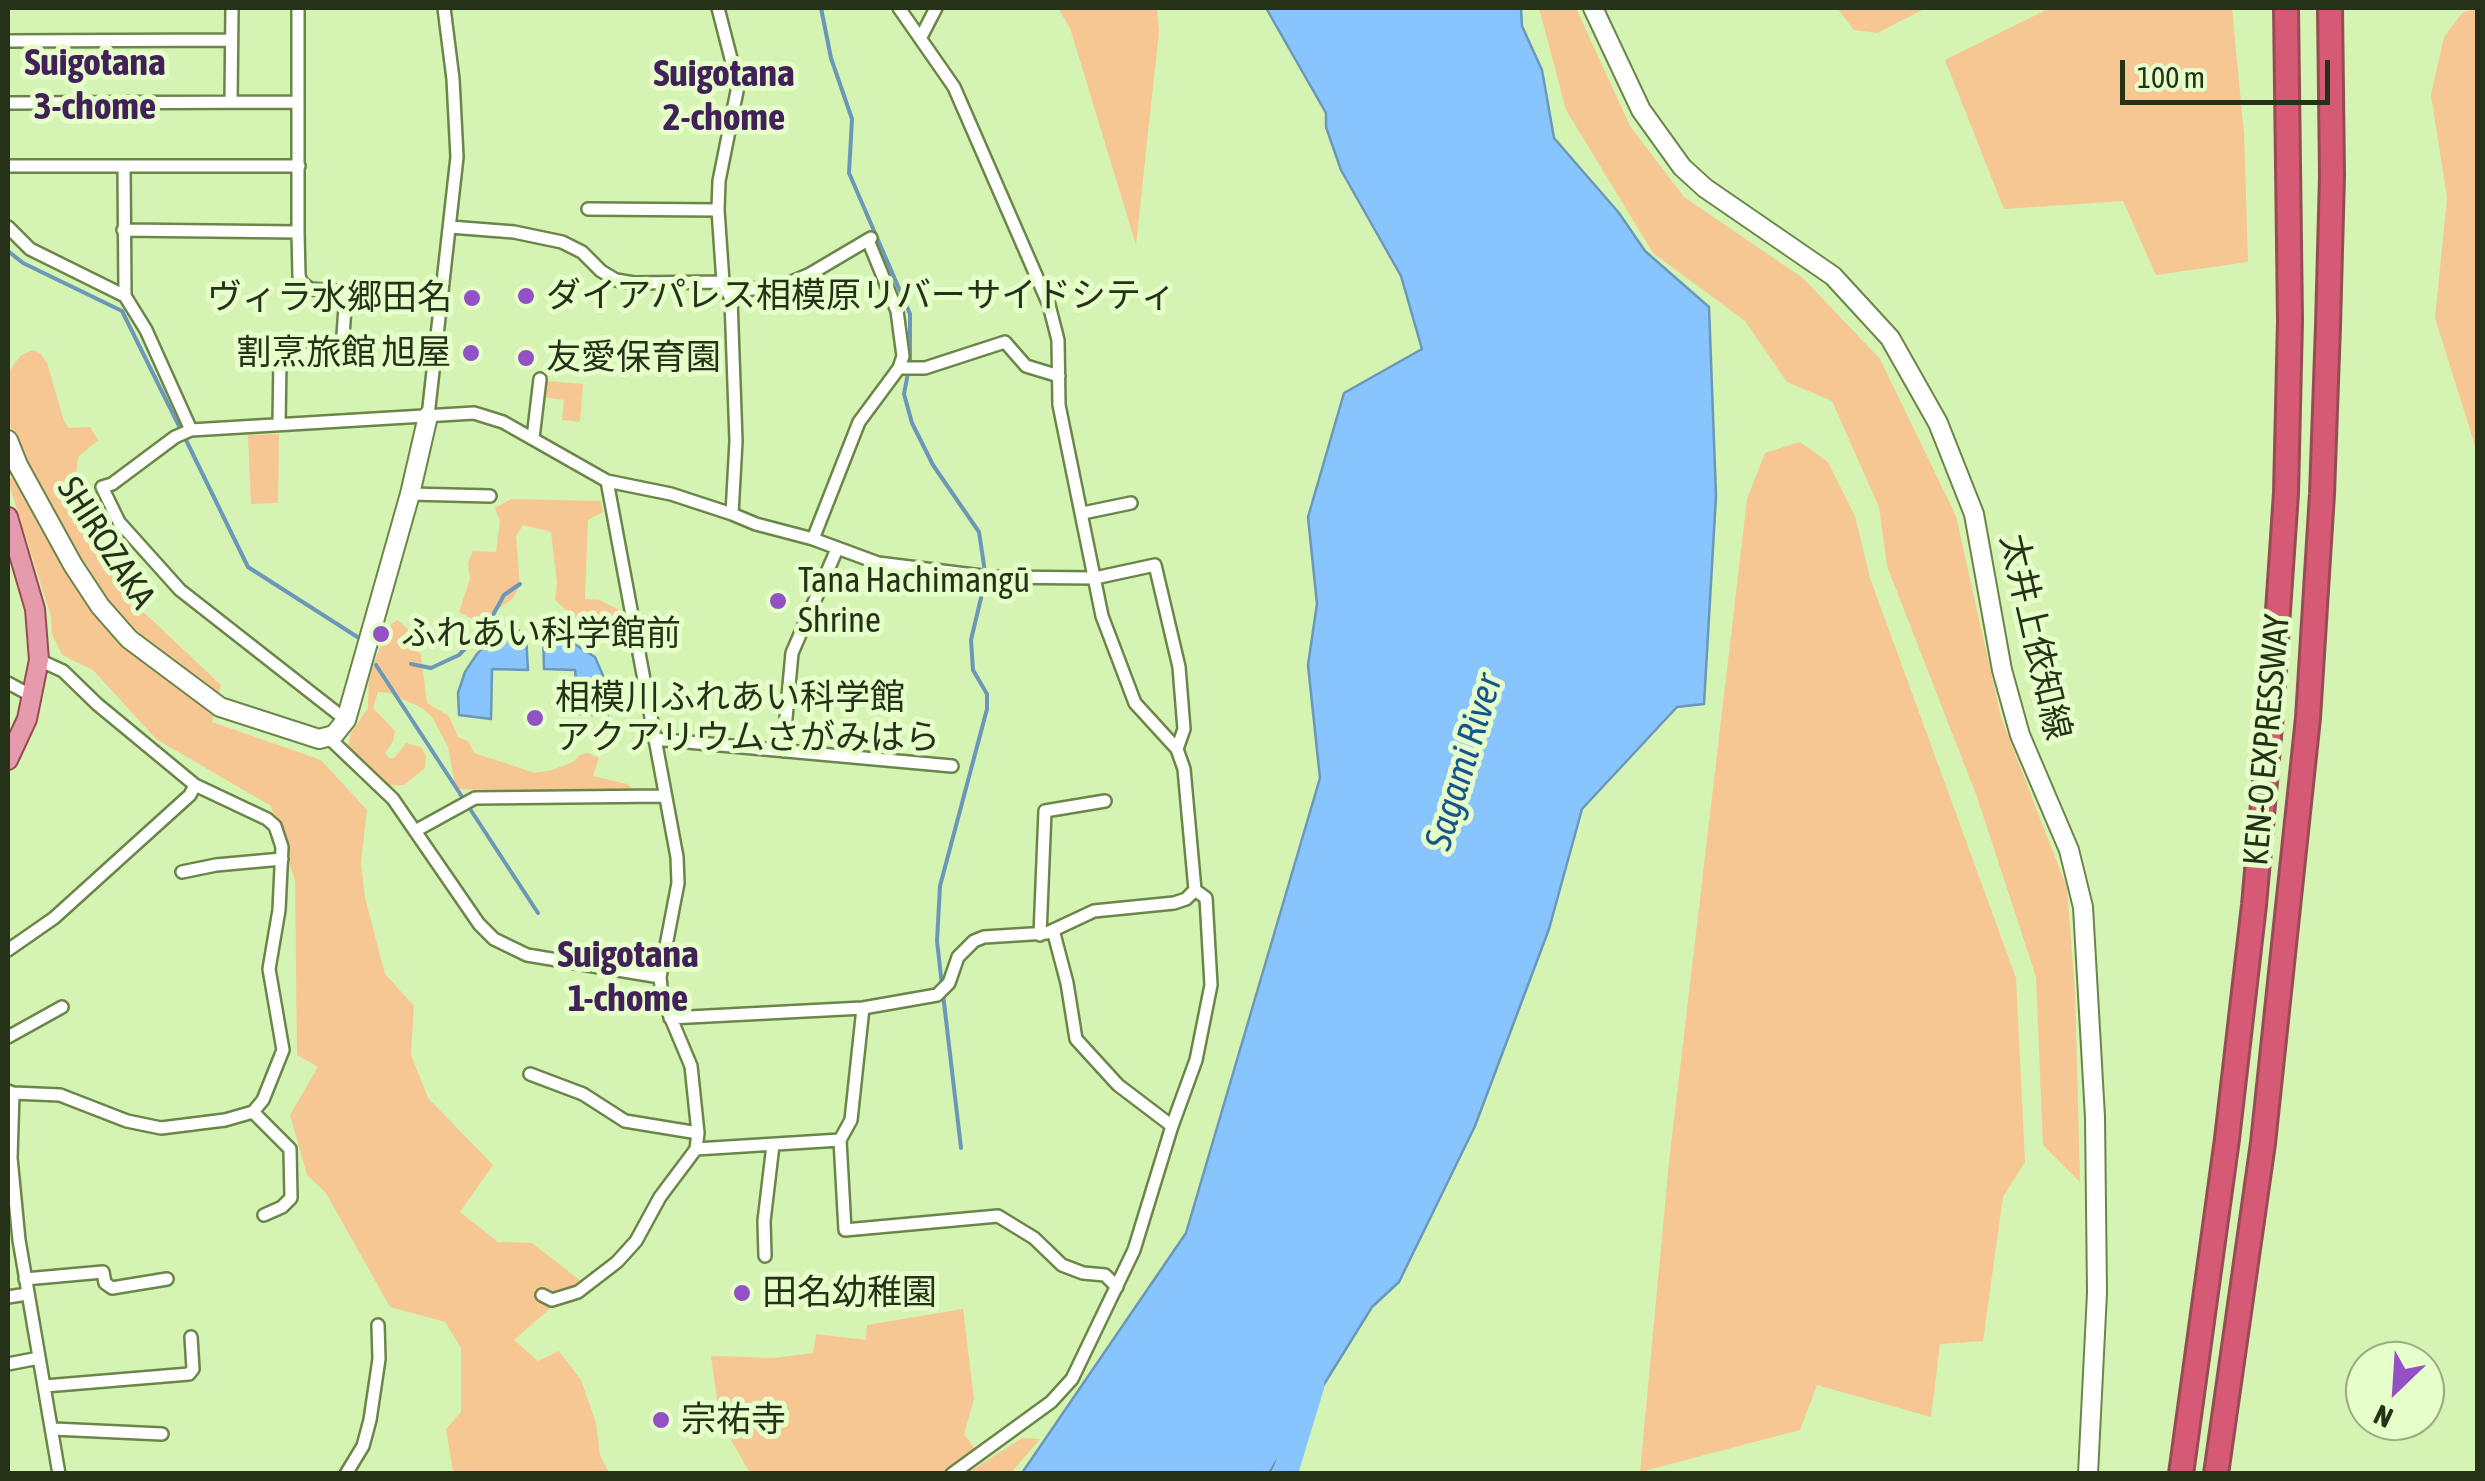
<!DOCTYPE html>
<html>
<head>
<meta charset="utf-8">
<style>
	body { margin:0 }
	#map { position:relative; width:2485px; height:1481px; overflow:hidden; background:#d5f3b2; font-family:"Asap Condensed",sans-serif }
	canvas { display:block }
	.frame { position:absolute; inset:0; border:10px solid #263218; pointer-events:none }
	.north { position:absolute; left:2345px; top:1341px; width:100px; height:100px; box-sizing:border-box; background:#e5feca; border:2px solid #99ac83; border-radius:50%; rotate:205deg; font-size:28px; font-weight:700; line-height:40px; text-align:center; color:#263218 }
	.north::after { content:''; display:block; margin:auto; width:35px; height:45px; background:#9451c6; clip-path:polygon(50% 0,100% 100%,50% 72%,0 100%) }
	.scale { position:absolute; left:2120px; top:60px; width:210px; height:45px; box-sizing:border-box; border:5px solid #263218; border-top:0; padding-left:12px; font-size:30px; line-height:35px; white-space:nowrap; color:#263218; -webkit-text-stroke:8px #e5feca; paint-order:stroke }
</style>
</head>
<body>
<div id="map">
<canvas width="2485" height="1481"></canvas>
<div class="frame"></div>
<div class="north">N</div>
<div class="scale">100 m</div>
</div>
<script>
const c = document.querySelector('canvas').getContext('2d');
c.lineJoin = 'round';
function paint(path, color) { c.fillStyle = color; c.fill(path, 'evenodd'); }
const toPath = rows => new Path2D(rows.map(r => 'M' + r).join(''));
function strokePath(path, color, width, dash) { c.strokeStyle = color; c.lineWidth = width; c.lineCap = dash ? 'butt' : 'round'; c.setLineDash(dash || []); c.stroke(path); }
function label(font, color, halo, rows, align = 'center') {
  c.font = font + ' "Asap Condensed","Noto Sans JP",sans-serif'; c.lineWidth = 10; c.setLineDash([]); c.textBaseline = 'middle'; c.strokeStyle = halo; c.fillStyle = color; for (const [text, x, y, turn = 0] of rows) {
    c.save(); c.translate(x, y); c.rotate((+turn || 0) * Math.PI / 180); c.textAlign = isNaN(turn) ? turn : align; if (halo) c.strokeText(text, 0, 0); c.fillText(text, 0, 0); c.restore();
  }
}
const green = toPath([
	[1058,8,1157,8,1159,31,1136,245,1070,28],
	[1539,8,1576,8,1630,126,1684,197,1803,278,1880,359,1956,516,2001,717,2067,888,2075,991,2080,1182,2043,1145,2036,977,1977,797,1887,566,1879,507,1832,401,1787,382,1745,321,1653,253,1566,110],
	[1837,8,1926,8,1877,33,1854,30],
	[2050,8,2232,8,2244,134,2248,262,2156,275,2123,201,2004,209,1945,60],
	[2478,8,2478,452,2477,452,2435,318,2447,198,2431,95,2444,37,2462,13],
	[33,350,40,353,47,363,64,421,69,428,90,427,98,440,78,457,76,474,90,487,103,517,93,544,106,568,137,606,221,685,212,722,321,760,367,810,361,862,365,898,385,974,414,1006,411,1055,428,1098,493,1165,460,1212,498,1242,532,1243,581,1281,514,1340,538,1361,559,1351,581,1380,596,1423,600,1455,609,1473,453,1473,446,1429,461,1412,461,1348,445,1322,390,1307,326,1193,307,1175,290,1115,318,1067,297,1055,295,881,271,806,156,739,93,670,62,655,52,634,51,616,8,481,13,477,87,605,95,608,82,564,17,445,8,418,8,373,20,356],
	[546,381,583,384,580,422,562,420,564,400,544,397],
	[279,434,278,503,251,504,248,435],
	[1800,442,1828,462,1855,516,1870,578,2016,978,2025,1162,2003,1197,1983,1341,1940,1344,1931,1417,1817,1385,1800,1430,1640,1472,1669,1162,1747,499,1765,453],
	[511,499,601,501,603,512,588,520,585,599,599,600,624,612,626,626,595,643,581,637,572,616,555,600,557,583,551,532,523,525,516,536,520,586,512,599,488,616,474,620,459,612,470,579,468,562,473,551,496,552,500,521,495,508],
	[397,620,408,629,407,646,421,654,427,703,449,716,458,737,469,742,474,753,535,773,552,770,573,762,580,755,588,753,599,758,593,776,627,784,633,789,625,793,456,789,448,747,432,717,422,708,389,693,378,692,373,708,395,731,393,741,385,753,389,758,394,758,406,743,421,747,426,756,425,768,404,785,382,786,347,750,351,733,368,708,369,677,379,650,389,626],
	[963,1309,974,1399,964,1434,975,1449,945,1473,750,1473,731,1440,717,1399,711,1356,774,1358,813,1353,816,1334,866,1340,867,1325],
	[1022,1438,1040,1439,1011,1473,967,1473]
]);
const water = toPath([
	[1266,8,1521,8,1522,26,1542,70,1554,138,1619,213,1645,251,1709,307,1716,496,1704,704,1677,707,1582,809,1549,929,1475,1126,1399,1282,1372,1307,1269,1473,1022,1473,1186,1233,1320,778,1308,665,1317,604,1308,517,1344,393,1422,349,1401,276,1341,170,1326,127,1326,113,1266,8],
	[549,628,595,657,607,685,608,716,580,714,575,670,544,669,543,636,549,628],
	[518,630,526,635,528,670,492,669,491,719,459,715,458,693,465,672,477,654,490,640,518,630]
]);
const stream = toPath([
	[821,8,831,58,852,119,849,173,910,314,910,363],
	[8,251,23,263,122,311,181,430],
	[908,373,904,394,912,423,933,465,979,532,985,572],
	[185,438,248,567,359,638],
	[411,664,431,668,459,655,487,626,504,595,520,584],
	[376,665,538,913],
	[942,985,937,941,940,886,987,709,987,694,973,670,971,640,985,581],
	[943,994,961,1148]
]);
const river = toPath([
	[1285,1474,1312,1385]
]);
const street = toPath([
	[298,8,298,232,299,276,302,283,310,289,442,299],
	[718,8,738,86,719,181,718,210,723,282,731,299,736,441,732,514,756,524,813,539,859,422,899,368,903,356,897,311,868,240],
	[921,37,936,8],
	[8,41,231,40],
	[231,102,232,8],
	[8,103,298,102],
	[8,166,299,166],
	[124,166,125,296,146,330,191,430,474,413,503,422,607,481,677,857,678,883,660,977,662,997,691,1066,698,1133,696,1149,660,1197,636,1241,617,1262,578,1292,552,1300,542,1295],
	[588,209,718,210],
	[8,227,30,249,125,296],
	[450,227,514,232,562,242,582,252,601,271,616,280,634,283,723,282],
	[123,230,298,232],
	[729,292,784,285,810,274,871,238],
	[899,368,925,368,1005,342,1026,366,1059,376],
	[428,416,457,157,453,79,444,8],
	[279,424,280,359,284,355,337,355,342,350,346,293],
	[191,430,175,437,112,484,102,487,119,522,180,590,346,720],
	[533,438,540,379],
	[607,481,671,494,732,514],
	[410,494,490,496],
	[1083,513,1131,503],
	[813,539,878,563,990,577,1095,578,1155,565,1179,667,1184,729,1177,749],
	[8,683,34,697],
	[329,738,393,799,479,924,494,939,527,955,660,977],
	[654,739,952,766],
	[783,751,792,653,837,549],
	[415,831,475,798,663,796],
	[182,872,216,865,282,859],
	[1040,935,1045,811,1105,801],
	[8,950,54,918,190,795,195,785,97,704,63,671,39,660],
	[670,1018,863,1008,937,995,949,983,958,957,974,941,984,937,1047,933,1094,911,1174,903,1186,899,1195,890,1184,769,1177,749,1135,703,1102,616,1059,405,1058,340,1049,305,954,87,899,8],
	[8,1037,62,1007],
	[530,1074,583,1094,625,1121,698,1133],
	[8,1091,13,1093,11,1158,19,1240,59,1474],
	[13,1093,60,1095,127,1121,161,1128,225,1120,253,1112,263,1100,283,1050,269,969,279,910,282,847,275,826,267,819,195,785],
	[253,1112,290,1149,291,1198,282,1207,264,1215],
	[1172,1126,1196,1060,1211,985,1206,898,1195,890],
	[840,1140,845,1230,998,1216,1034,1238,1062,1265,1083,1273,1105,1275,1117,1287],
	[696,1149,840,1140,851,1120,863,1008],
	[765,1256,764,1221,773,1145],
	[25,1279,103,1272,105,1283,112,1288,167,1279],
	[8,1297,27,1294],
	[8,1364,39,1358],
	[45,1386,189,1374,193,1369,191,1337],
	[53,1429,162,1434],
	[346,1474,363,1446,370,1420,379,1359,378,1325],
	[952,1474,1051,1402,1072,1379,1134,1250,1172,1126,1118,1085,1076,1039,1067,983,1053,930]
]);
const secondary = toPath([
	[1593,8,1641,110,1682,167,1705,188,1833,276,1890,338,1938,423,1974,514,2002,670,2020,735,2069,850,2083,907,2095,1117,2097,1293,2088,1474],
	[8,440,18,465,73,565,100,606,129,639,220,707,319,739,334,735,346,720,410,494,428,416]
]);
const primary = toPath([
	[8,517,35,609,39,660,27,719,8,760]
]);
const highway = toPath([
	[2181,1474,2227,1139,2254,905,2271,714,2286,493,2290,321,2286,8],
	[2216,1474,2263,1143,2308,718,2322,494,2328,326,2332,176,2330,8]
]);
const markers = [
	[526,296,10,"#9451c6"],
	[472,298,10,"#9451c6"],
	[471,353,10,"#9451c6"],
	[526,358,10,"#9451c6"],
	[778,601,10,"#9451c6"],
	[381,634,10,"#9451c6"],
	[535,718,10,"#9451c6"],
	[742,1293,10,"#9451c6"],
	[661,1420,10,"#9451c6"]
];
const poiNames = [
	["ダイアパレス相模原リバーサイドシティ",546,296],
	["ヴィラ水郷田名",452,298,"right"],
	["割烹旅館 旭屋",451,353,"right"],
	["友愛保育園",546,358],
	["Tana Hachimangū",798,581],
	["Shrine",798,621],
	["ふれあい科学館前",401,634],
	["相模川ふれあい科学館",555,698],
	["アクアリウムさがみはら",555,738],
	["田名幼稚園",762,1293],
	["宗祐寺",681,1420]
];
const streetNames = [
	["SHIROZAKA",106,543,57],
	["太井上依知線",2035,637,77],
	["KEN-O EXPRESSWAY",2267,740,-85]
];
const neighbourhoodNames = [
	["Suigotana",95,63],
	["3-chome",95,107],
	["Suigotana",724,74],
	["2-chome",724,118],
	["Suigotana",628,955],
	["1-chome",628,999]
];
const waterNames = [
	["Sagami River",1464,762,-73]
];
paint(green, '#f7c793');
paint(water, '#88c4fd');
strokePath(water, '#6b98b8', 2.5);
strokePath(stream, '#6b98b8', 4);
strokePath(river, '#88c4fd', 25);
strokePath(street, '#6b8649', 16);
strokePath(secondary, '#6b8649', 22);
strokePath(primary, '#984b55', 22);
strokePath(highway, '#984b55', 28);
strokePath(street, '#fff', 11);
strokePath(secondary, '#fff', 18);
strokePath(primary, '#e69bad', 18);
strokePath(highway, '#d65976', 22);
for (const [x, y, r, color] of markers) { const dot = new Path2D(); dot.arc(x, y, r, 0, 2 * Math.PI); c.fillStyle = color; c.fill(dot); strokePath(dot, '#e5feca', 4); }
label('35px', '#263218', '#e5feca', poiNames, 'left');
label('35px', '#263218', '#e5feca', streetNames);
label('bold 38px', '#422159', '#e5feca', neighbourhoodNames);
label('italic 38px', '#17568a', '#e5feca', waterNames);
</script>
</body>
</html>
